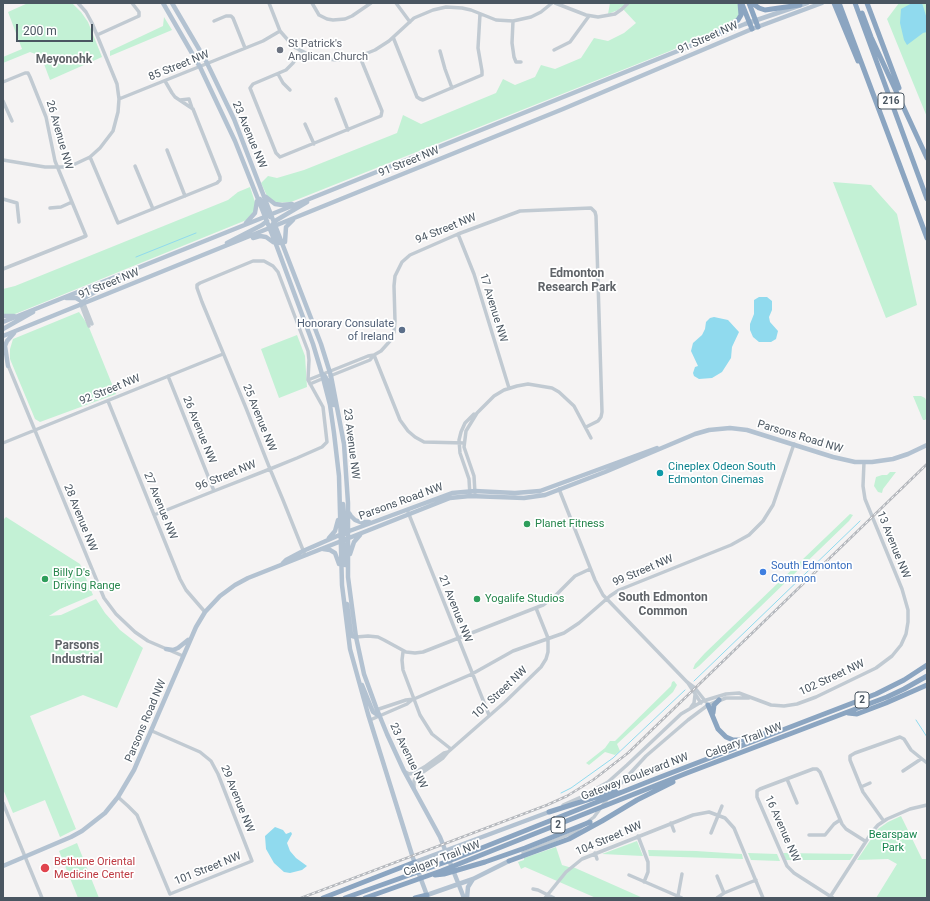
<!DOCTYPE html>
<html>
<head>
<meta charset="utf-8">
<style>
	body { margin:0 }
	#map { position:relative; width:930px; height:901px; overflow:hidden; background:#f5f3f3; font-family:Roboto,sans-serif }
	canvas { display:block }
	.frame { position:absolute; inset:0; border:4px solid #4a5661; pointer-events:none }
	.scale { position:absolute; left:16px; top:24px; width:77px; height:18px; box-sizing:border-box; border:2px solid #4a5661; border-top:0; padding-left:5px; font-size:12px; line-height:14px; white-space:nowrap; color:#4a5661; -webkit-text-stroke:3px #fff; paint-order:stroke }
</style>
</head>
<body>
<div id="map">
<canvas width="930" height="901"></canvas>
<div class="frame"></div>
<div class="scale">200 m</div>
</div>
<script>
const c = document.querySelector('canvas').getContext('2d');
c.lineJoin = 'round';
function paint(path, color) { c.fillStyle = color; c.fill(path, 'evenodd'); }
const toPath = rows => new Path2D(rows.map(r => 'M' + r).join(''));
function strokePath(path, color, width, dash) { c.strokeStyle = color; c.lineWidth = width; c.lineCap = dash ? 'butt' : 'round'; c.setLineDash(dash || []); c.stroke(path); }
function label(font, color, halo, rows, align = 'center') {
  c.font = font + ' Roboto,sans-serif'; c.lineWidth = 3.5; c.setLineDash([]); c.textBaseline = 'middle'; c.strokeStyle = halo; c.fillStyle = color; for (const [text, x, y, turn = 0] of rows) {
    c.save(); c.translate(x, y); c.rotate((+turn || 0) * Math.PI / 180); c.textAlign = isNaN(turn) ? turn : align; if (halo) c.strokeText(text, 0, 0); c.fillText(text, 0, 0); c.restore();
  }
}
const green = toPath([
	[28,3,72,3,81,12,88,22,102,57,50,80,41,56,30,52,3,63,3,57,22,49,8,12],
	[610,3,739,3,739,14,737,18,728,25,670,51,291,202,275,203,267,196,261,183,268,176,277,178,304,170,397,133,403,115,421,124,496,93,503,79,515,85,535,77,541,65,555,69,581,58,594,38,608,41,624,33,636,23,621,7,618,10,608,14],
	[899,3,927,3,927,117,887,19],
	[164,17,172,30,110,56,110,51,163,26],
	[833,182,871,185,897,214,917,305,886,318],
	[250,187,255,202,255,209,249,219,244,221,25,310,15,314,3,315,3,289,15,286,228,200,238,192],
	[79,312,88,325,116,394,40,422,35,419,10,359,10,349,13,339],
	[297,335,305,356,307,387,279,398,261,349],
	[913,396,921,396,925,398,927,402,927,418,925,420,923,420],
	[890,472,896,472,883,489,882,493,878,492,874,486,876,477,882,475,887,475],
	[850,514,853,515,849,521,699,666,695,669,693,669,695,664,705,653],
	[6,517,80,564,93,595,60,609,49,616,61,615,96,599,105,613,120,630,143,648,117,708,83,695,30,716,76,829,60,837,45,800,13,813,3,789,3,520],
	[674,681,677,685,673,692,617,744,620,751,615,755,605,752,589,765,586,763,605,748,610,741,615,741,671,686,672,682],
	[901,816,922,859,927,859,927,898,876,898,897,864,888,859,857,860,878,829,888,822],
	[637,841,643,856,602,854],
	[77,843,99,898,78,898,76,893,59,851],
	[556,847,562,865,572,868,573,867,643,898,596,898,525,867,521,869,518,862,524,860,524,858],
	[648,850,696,851,742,854,743,859,649,856],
	[748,853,777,854,780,861,751,860],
	[783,853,854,854,850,860,786,860]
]);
const water = toPath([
	[912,3,922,3,923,6,927,19,927,32,923,33,907,45,904,40,900,23,901,9],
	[759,297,767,297,772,301,772,310,769,317,770,322,778,331,776,339,771,342,759,342,753,337,750,330,750,324,754,314,754,300],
	[714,317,728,320,739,332,732,347,731,358,722,372,712,378,699,379,694,376,693,373,695,367,698,366,691,351,693,343,702,335,705,329,706,322,710,318],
	[275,827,283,830,286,834,291,832,292,834,287,843,290,851,296,858,307,866,302,870,290,873,284,872,274,863,266,849,265,836]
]);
const stream = toPath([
	[136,257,196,233],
	[694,681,860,521],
	[916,720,927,737],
	[561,793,571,788,613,758,685,690]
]);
const minor = toPath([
	[269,3,280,31,294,47,314,57,336,60,355,58,375,50,389,41,414,18,433,10,446,7,462,8,471,10,496,20,513,21,531,17,541,12,552,3],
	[312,3,319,15,327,19,333,20,345,19,352,16,371,3],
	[396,3,410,22],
	[555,3,586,15,598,17,615,14,622,9,628,3],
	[214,21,226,16,231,16,233,18,245,48],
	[513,21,512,43,514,57,516,62,521,62],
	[97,35,139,16,139,12,132,3],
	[393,37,417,97,420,99,423,100,482,75,482,71,478,48,480,14],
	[554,50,570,42,589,16],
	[301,51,293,63,286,70,253,84,250,88,276,153,280,157,381,116,382,111,360,57],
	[440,51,445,69,452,88],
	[278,74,283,83,290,90],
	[3,82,25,73,28,73,30,77,46,117,55,161,86,236,3,269],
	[119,99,263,41,280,31],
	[336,99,348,130],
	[180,100,189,99,192,108],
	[3,101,12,121],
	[305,124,314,144],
	[167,150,185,196],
	[90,157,118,223,217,183,220,180,220,177,193,109,175,97,172,93,165,81],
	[3,160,45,167,64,167,73,165,90,157,100,148,113,131,118,112,119,99,117,84,92,23,86,12,78,3],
	[135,166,153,209],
	[3,199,17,203,19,222],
	[50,208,61,207,72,202],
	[458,234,474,274,509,388],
	[84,304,92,324],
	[81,305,89,326],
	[374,355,400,420,408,431,415,437,424,442,464,443],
	[8,365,104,598,116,614,135,632,148,641,183,656],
	[168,376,214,491],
	[330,376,370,360,374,355,381,351,390,341,394,332,395,321,394,286,395,276,402,262,410,255,458,234,520,211,591,208,595,212,596,216,602,412,601,417,598,421,586,427],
	[308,380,368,356,374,355],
	[310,384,324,378],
	[108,401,180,579,186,590,205,612],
	[3,443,223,354],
	[559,489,595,580,603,595,687,682,695,688,706,702],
	[475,493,474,476,464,447,466,431,477,413,494,396,504,390,517,386,528,384,552,388,559,392,574,406,591,438],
	[470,496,469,479,460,453,459,440,461,432,465,423,474,414],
	[408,512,489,715],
	[154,515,214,491,270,469,297,458,322,447,327,442,323,407,308,380,309,360,308,351,278,272,273,266,264,261,253,261,200,283,197,285,197,288,202,302,246,408,270,469,283,500,305,555],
	[356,637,368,636,378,637,384,640,406,652,415,653,423,652,543,605,555,596,575,576,590,569],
	[403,652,402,660,403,670,420,715,432,734,451,749],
	[688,683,701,703],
	[691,707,694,703,695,695],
	[376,710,406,700,414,699,437,689,472,674,513,651,564,633,579,623,610,596,619,590,731,545,749,535,763,521,773,505,794,444],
	[370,720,407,704,413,699],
	[404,771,409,774,414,773,426,766,444,753,448,752],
	[903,771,921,759],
	[787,779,797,803],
	[861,787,870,783],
	[414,789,414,781,416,777,443,758,448,752,505,702,541,667,546,659,548,652,548,638,536,608],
	[613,792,646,756,688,720,708,705,726,698,749,698],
	[118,797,128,806,137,815,170,894,252,861,218,774,211,761,200,752,152,731],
	[3,803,42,898],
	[563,805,581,797,608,782,627,765,681,714,703,701,726,694,739,693,771,705,784,706,797,704,816,697,876,668,892,656,901,645,906,634,908,622,908,610,902,589,865,499,863,486,864,462],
	[883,820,863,792,850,760,850,756,855,753,900,737,904,739,911,750,927,763],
	[671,823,674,831],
	[711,833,722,806],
	[809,835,825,835,834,824,840,820],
	[638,836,648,862,648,872,644,882],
	[523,853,575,832,594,817,608,798],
	[595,853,597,859],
	[629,875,682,898],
	[717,876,724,893],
	[533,889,538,890,554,898],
	[678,896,682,874],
	[830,897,872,832,878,825,887,819,910,809,927,805],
	[545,898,566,872,582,859,693,815,709,812,725,818,734,828,763,898],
	[717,898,724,893,756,880],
	[833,898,794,873,787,866,757,797,757,791,760,789,813,769,817,769,820,772,842,824,846,829,865,841]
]);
const major = toPath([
	[163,3,200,67,235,141,277,247,313,344,322,374,330,405,334,433,339,476,342,585,350,649,368,714,413,858,428,898],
	[172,3,206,61,234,119,321,344,331,376,344,444,348,503,348,577,356,637,364,674,376,707,387,734,404,771,440,837,464,898],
	[266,197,275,204,282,205,292,204],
	[260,199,270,217],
	[246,223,255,213,257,201],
	[272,226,280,243],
	[269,229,275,221,307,202],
	[253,238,260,236,266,237,273,242],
	[285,242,286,227,293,220],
	[227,243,262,225,267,221],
	[66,298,76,298,83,302],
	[81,305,82,300,86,297,120,278],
	[3,316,14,316],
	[3,322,745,24,807,3],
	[3,329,33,312],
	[3,336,563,109,752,29,822,3],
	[8,366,5,346,7,341,14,333],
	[324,375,328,381,334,405],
	[343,504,345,534],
	[349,513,351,516,355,520,360,522,369,522],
	[343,536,345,565],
	[329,538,335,531,338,520],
	[323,549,330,550,335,553,339,564],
	[350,554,354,542,360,535],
	[283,563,286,560,303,551,344,533,452,493,475,491,515,493,540,491,657,448],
	[347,604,351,634,352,636,356,637],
	[166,649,173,650,178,648,188,640],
	[362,685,373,712,379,716],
	[415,862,549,812],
	[3,866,71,837,82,831,105,813,118,797,134,770,196,627,205,612,220,596,235,585,248,578,450,498,470,496,524,498,545,495,605,472,695,434,709,430,730,428,747,430,833,457,855,462,872,462,893,459,908,454,927,445],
	[427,895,473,879,509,861],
	[467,898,468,887,473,879]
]);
const highway = toPath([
	[749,3,758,27],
	[752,3,759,8,765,10,800,5],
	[834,3,858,61],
	[839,3,927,238],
	[855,3,927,199],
	[867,3,899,88],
	[742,4,752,29],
	[862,13,871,37,927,158],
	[704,41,738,20,741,15,740,3],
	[708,705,718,729,726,737,733,740,743,740,767,733],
	[713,713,714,705,719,700],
	[848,713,857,714,886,703,927,685],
	[549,812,618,790],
	[509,861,569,839,602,821,637,800,673,782],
	[435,875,444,874,485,862,525,848,590,822],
	[323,898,415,862],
	[345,898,454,859,650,781,876,694,904,680,927,665],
	[365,898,441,871,687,773,887,697,904,689,927,676],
	[415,898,427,895]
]);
const rail = toPath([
	[301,898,547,805,567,796,593,780,628,753,927,464]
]);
const markers = [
	[280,50,4,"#6b7280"],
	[402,330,4,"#5c6f8a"],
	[660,473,4,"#0f9aa8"],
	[527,524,4,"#2e9e5b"],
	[763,572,4,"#3f7fe0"],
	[45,579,4,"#2e9e5b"],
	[477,599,4,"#2e9e5b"],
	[45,868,5,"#e0444e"]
];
const shields = [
	[891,101,26],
	[862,700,14],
	[558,825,14]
];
const shieldNames = [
	["216",891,101],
	["2",862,700],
	["2",558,825]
];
const streetNames = [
	["91 Street NW",708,38,-24],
	["85 Street NW",179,66,-22],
	["26 Avenue NW",59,135,74],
	["23 Avenue NW",249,135,67],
	["91 Street NW",409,162,-22],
	["94 Street NW",446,229,-22],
	["91 Street NW",109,284,-22],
	["17 Avenue NW",493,308,73],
	["92 Street NW",110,390,-22],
	["25 Avenue NW",259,418,68],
	["26 Avenue NW",199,430,68],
	["Parsons Road NW",800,437,17],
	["23 Avenue NW",351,444,83],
	["96 Street NW",226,476,-22],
	["Parsons Road NW",401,502,-20],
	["27 Avenue NW",160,506,68],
	["28 Avenue NW",80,518,68],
	["13 Avenue NW",893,545,68],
	["99 Street NW",643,571,-23],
	["21 Avenue NW",455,609,68],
	["102 Street NW",832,678,-25],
	["101 Street NW",500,693,-43],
	["Parsons Road NW",146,721,-67],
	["Calgary Trail NW",744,741,-21],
	["23 Avenue NW",408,756,64],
	["Gateway Boulevard NW",635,777,-21],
	["29 Avenue NW",237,799,68],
	["16 Avenue NW",782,829,66],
	["104 Street NW",609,839,-23],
	["Calgary Trail NW",442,859,-21],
	["101 Street NW",208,869,-22]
];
const worshipNames = [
	["St Patrick's",288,44],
	["Anglican Church",288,57]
];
const serviceNames = [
	["Honorary Consulate",394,324],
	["of Ireland",394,337]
];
const cultureNames = [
	["Cineplex Odeon South",668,467],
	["Edmonton Cinemas",668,480]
];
const leisureNames = [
	["Planet Fitness",535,524],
	["Billy D's",53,573],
	["Driving Range",53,586],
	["Yogalife Studios",485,599]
];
const shopNames = [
	["South Edmonton",771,566],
	["Common",771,579]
];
const parkNames = [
	["Bearspaw",893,835],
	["Park",893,848]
];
const healthNames = [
	["Bethune Oriental",54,862],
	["Medicine Center",54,875]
];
const neighbourhoodNames = [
	["Meyonohk",64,60],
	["Edmonton",577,274],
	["Research Park",577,288],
	["South Edmonton",663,598],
	["Common",663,612],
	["Parsons",77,646],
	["Industrial",77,660]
];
paint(green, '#c3f1d5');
paint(water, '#90daee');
strokePath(stream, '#90daee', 1);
strokePath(minor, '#c1cad2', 3.5);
strokePath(major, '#b3c2d1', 4.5);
strokePath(highway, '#8ba5c1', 5);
strokePath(rail, '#b5b8bd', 2.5);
strokePath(rail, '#fff', 1, [3]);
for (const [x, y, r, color] of markers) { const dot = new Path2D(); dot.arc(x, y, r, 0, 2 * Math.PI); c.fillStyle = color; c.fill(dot); strokePath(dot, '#fff', 1.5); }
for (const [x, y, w] of shields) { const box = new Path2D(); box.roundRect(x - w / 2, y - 8, w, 16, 3); c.fillStyle = '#fff'; c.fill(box); strokePath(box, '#4a5661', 1); }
label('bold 10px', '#4a5661', null, shieldNames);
label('11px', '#4a5661', '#fff', streetNames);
label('11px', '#5b616d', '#fff', worshipNames, 'left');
label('11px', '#4e5e75', '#fff', serviceNames, 'right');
label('11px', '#0d838f', '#fff', cultureNames, 'left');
label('11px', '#27864d', '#fff', leisureNames, 'left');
label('11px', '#366cbe', '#fff', shopNames, 'left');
label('11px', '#17864f', '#fff', parkNames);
label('11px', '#be3a42', '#fff', healthNames, 'left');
label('bold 12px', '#5f6368', '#fff', neighbourhoodNames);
</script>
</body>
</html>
